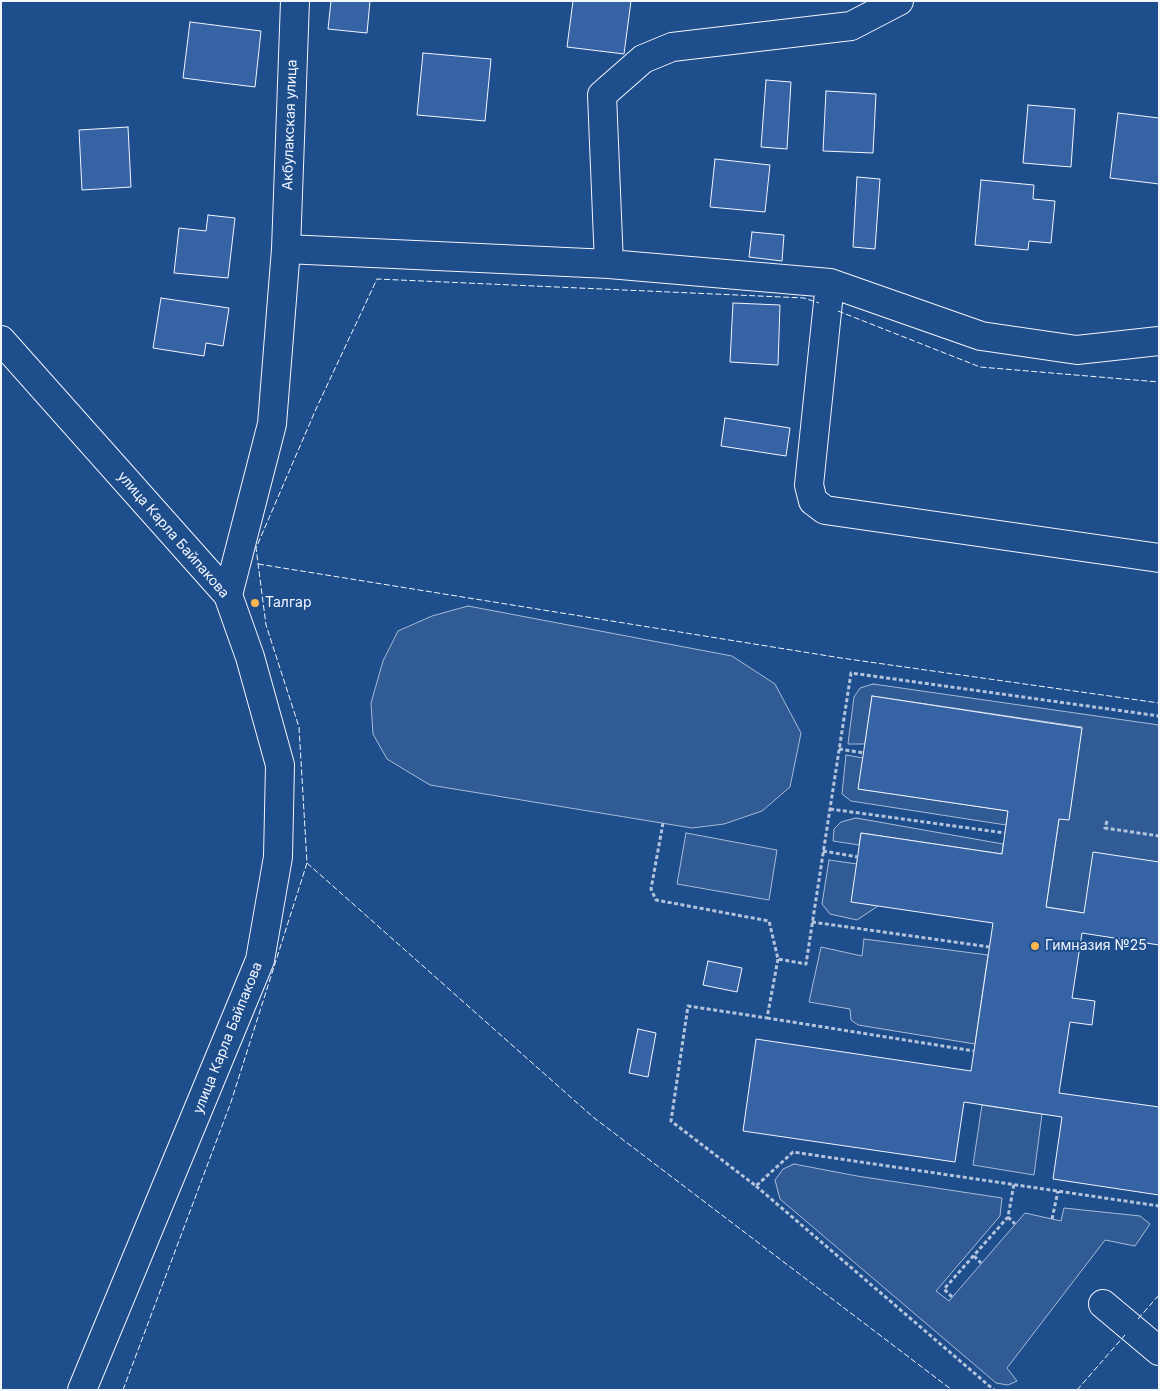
<!DOCTYPE html>
<html>
<head>
<meta charset="utf-8">
<style>
	body { margin:0 }
	#map { position:relative; width:1160px; height:1391px; overflow:hidden; background:#1f4e8c; font-family:Inter,sans-serif }
	canvas { display:block }
	.frame { position:absolute; inset:0; border:2px solid #f2f6ff; pointer-events:none }
</style>
</head>
<body>
<div id="map">
<canvas width="1160" height="1391"></canvas>
<div class="frame"></div>
</div>
<script>
const c = document.querySelector('canvas').getContext('2d');
c.lineJoin = 'round';
function paint(path, color) { c.fillStyle = color; c.fill(path, 'evenodd'); }
const toPath = rows => new Path2D(rows.map(r => 'M' + r).join(''));
function strokePath(path, color, width, dash) { c.strokeStyle = color; c.lineWidth = width; c.lineCap = dash ? 'butt' : 'round'; c.setLineDash(dash || []); c.stroke(path); }
function label(font, color, halo, rows, align = 'center') {
  c.font = font + ' Inter,sans-serif'; c.lineWidth = 4; c.setLineDash([]); c.textBaseline = 'middle'; c.strokeStyle = halo; c.fillStyle = color; for (const [text, x, y, turn = 0] of rows) {
    c.save(); c.translate(x, y); c.rotate((+turn || 0) * Math.PI / 180); c.textAlign = isNaN(turn) ? turn : align; if (halo) c.strokeText(text, 0, 0); c.fillText(text, 0, 0); c.restore();
  }
}
const green = toPath([
	[468,606,732,656,775,684,801,733,790,787,762,811,724,824,692,828,430,785,387,759,373,734,371,703,383,661,398,631,432,616,468,606],
	[873,684,1159,725,1159,862,1084,913,1046,907,1059,819,1069,819,1082,727,872,696,865,744,848,744,854,697,860,688,873,684],
	[846,755,863,758,859,789,1008,811,1006,825,851,801,842,794,846,755],
	[856,818,1003,844,1002,854,861,833,859,845,833,841,834,829,841,822,856,818],
	[686,833,777,850,769,900,677,884,686,833],
	[829,860,857,864,878,906,857,920,830,914,822,904,829,860],
	[864,939,988,955,975,1044,858,1025,851,1020,850,1009,809,1002,821,947,862,956,864,939],
	[982,1105,1042,1114,1034,1175,973,1165,982,1105],
	[794,1164,857,1176,1002,1198,1000,1216,936,1291,949,1301,1025,1213,1061,1221,1064,1208,1140,1216,1150,1224,1135,1246,1105,1240,1007,1368,1017,1381,1008,1385,996,1383,780,1199,775,1180,783,1169,794,1164]
]);
const building = toPath([
	[331,1,370,1,367,33,328,29,331,1],
	[573,1,631,1,624,54,567,47,573,1],
	[190,22,261,31,255,87,183,78,190,22],
	[423,53,491,59,485,121,417,115,423,53],
	[766,80,791,82,787,149,761,147,766,80],
	[826,91,876,94,873,153,823,151,826,91],
	[1028,105,1075,109,1071,167,1023,163,1028,105],
	[1118,113,1159,118,1159,184,1110,178,1118,113],
	[128,127,131,187,82,190,79,130,128,127],
	[715,159,770,165,765,212,710,207,715,159],
	[857,177,880,179,875,249,853,247,857,177],
	[981,180,1034,185,1033,199,1055,201,1051,243,1029,241,1028,250,975,245,981,180],
	[208,215,235,218,228,278,174,273,179,228,206,231,208,215],
	[752,232,784,235,782,261,749,257,752,232],
	[161,298,229,308,223,346,206,343,204,356,153,348,161,298],
	[733,303,780,305,778,365,730,362,733,303],
	[725,418,790,428,786,456,721,446,725,418],
	[872,696,1082,728,1069,820,1059,819,1046,907,1084,913,1093,852,1159,862,1159,945,1082,933,1072,998,1095,1001,1092,1025,1070,1022,1059,1093,1159,1107,1159,1195,1053,1179,1062,1117,1042,1114,964,1102,955,1162,743,1131,756,1039,971,1071,993,923,851,902,861,833,1002,854,1008,811,858,789,872,696],
	[708,961,742,968,737,992,703,985,708,961],
	[638,1029,656,1033,648,1077,629,1073,638,1029]
]);
const path = toPath([
	[839,749,864,753],
	[830,809,1005,833],
	[1107,821,1105,828,1159,836],
	[663,823,651,889,656,900,769,921,778,959,806,964,851,673,1159,716],
	[823,851,858,857],
	[812,922,990,947],
	[778,959,767,1018,688,1006,671,1121,756,1186,793,1152,1159,1206],
	[767,1018,974,1051],
	[756,1186,994,1390],
	[1008,1217,1015,1224],
	[1052,1219,1058,1191],
	[974,1256,981,1263],
	[952,1297,944,1289,1008,1217,1014,1184]
]);
const minor = toPath([
	[286,249,609,264,830,283,981,336,1077,350,1159,341],
	[609,264,602,95,643,59,672,47,851,26,899,1],
	[830,283,809,485,813,501,825,510,1159,558],
	[228,595,272,424,286,249,295,1],
	[1103,1304,1159,1351]
]);
const major = toPath([
	[1,340,228,595,250,657,280,765,278,857,260,960,82,1390]
]);
const fence = toPath([
	[838,311,980,367,1159,382],
	[258,564,841,658,1159,703],
	[307,863,593,1117,952,1390],
	[1138,1319,1159,1295],
	[123,1390,231,1102,307,863,299,727,266,625,256,548,316,409,377,279,804,298,819,303],
	[1077,1390,1125,1335]
]);
const markers = [
	[255,603,5,"#ffb74d"],
	[1035,946,5,"#ffb74d"]
];
const streetNames = [
	["Акбулакская улица",290,125,-88],
	["улица Карла Байпакова",173,535,49],
	["улица Карла Байпакова",228,1038,-68]
];
const poiNames = [
	["Талгар",265,603],
	["Гимназия №25",1045,946]
];
paint(green, '#305b95');
strokePath(green, '#a8bbd7', 1);
paint(building, '#3563a3');
strokePath(building, '#f2f6ff', 1);
strokePath(minor, '#f2f6ff', 30);
strokePath(major, '#f2f6ff', 30);
strokePath(path, '#b3c4dc', 3, [4, 2.5]);
strokePath(minor, '#1f4e8c', 28);
strokePath(major, '#1f4e8c', 28);
strokePath(fence, '#f2f6ff', 1, [6, 2.5]);
for (const [x, y, r, color] of markers) { const dot = new Path2D(); dot.arc(x, y, r, 0, 2 * Math.PI); c.fillStyle = color; c.fill(dot); strokePath(dot, '#1f4e8c', 2); }
label('14px', '#f2f6ff', '#1f4e8c', streetNames);
label('14px', '#f2f6ff', '#1f4e8c', poiNames, 'left');
</script>
</body>
</html>
